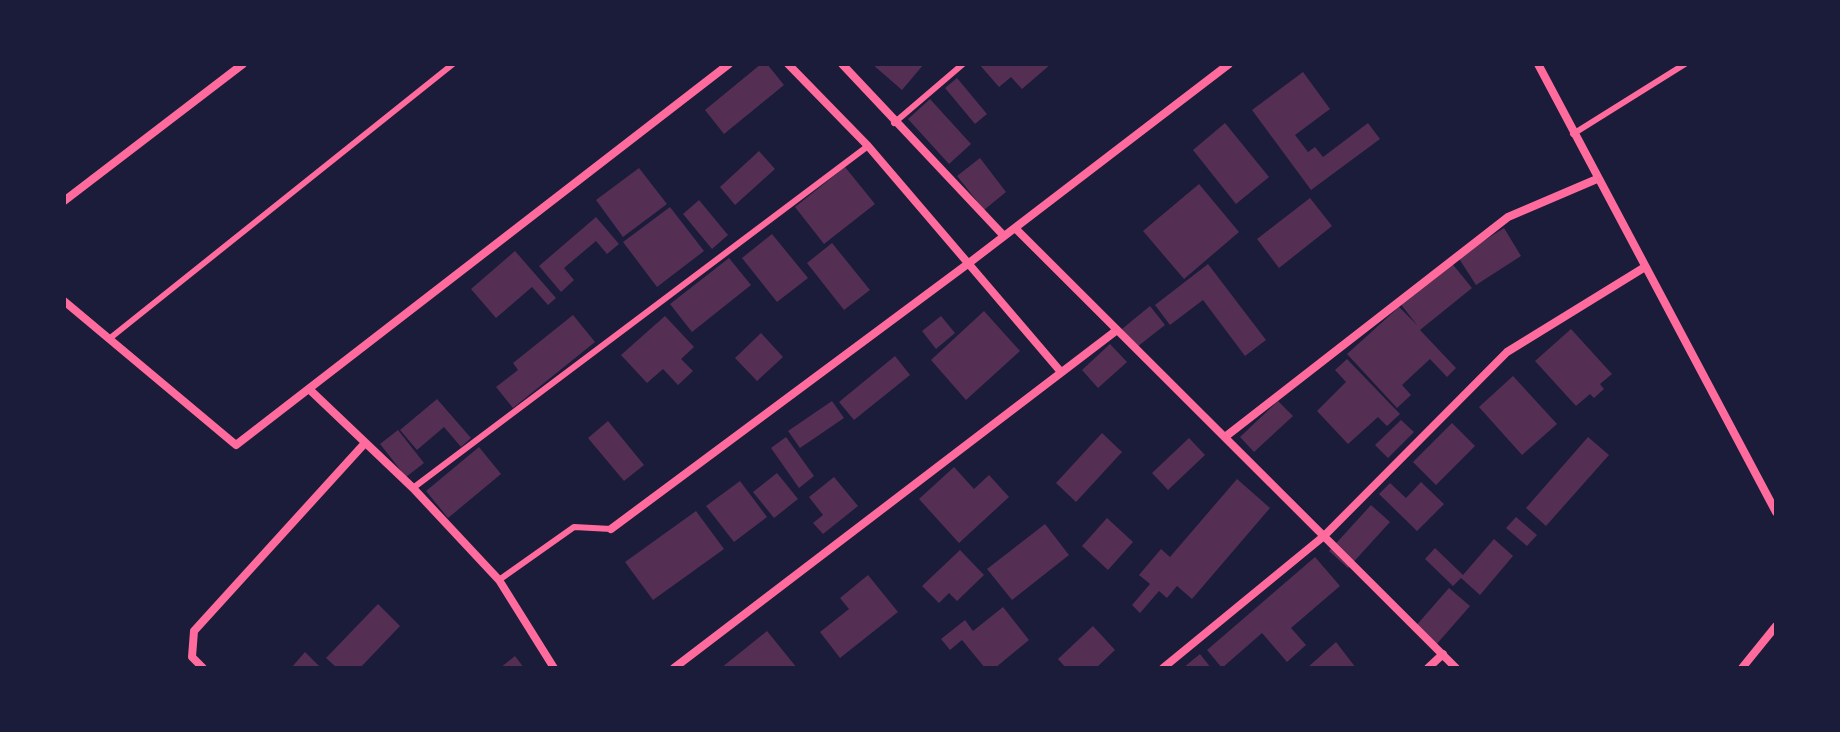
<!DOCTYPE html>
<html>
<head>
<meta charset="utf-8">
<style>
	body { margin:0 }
	#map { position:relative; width:1840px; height:732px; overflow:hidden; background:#1b1b3a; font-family:Arial,sans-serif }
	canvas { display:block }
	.frame { position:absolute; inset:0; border:66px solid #1b1b3a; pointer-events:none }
</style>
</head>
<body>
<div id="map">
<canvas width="1840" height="732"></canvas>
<div class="frame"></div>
</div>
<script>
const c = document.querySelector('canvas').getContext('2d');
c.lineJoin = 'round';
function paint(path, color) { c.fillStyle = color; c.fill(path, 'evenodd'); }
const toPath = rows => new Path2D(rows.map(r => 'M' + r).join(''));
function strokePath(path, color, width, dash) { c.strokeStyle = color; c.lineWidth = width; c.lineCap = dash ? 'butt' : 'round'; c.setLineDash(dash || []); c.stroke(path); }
const building = toPath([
	[761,64,767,64,784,85,724,134,705,110],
	[872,64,924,64,902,90],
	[979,64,1051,64,1022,89,1011,77,999,87],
	[1303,72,1330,109,1295,135,1308,152,1315,147,1323,157,1368,123,1380,139,1311,190,1252,110],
	[957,78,987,114,975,124,945,88],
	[930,99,971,144,949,164,908,119],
	[1225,123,1269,177,1236,204,1193,150],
	[759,151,775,169,735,205,720,187],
	[980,158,1006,192,984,210,957,176],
	[845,167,875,204,824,244,795,207],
	[639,168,667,204,623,237,596,200],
	[1199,184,1239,232,1184,279,1143,231],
	[1310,198,1332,226,1279,268,1257,239],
	[699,200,728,235,712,249,683,214],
	[670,207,704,251,657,287,623,242],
	[596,217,619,244,607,254,596,241,564,268,574,280,561,292,539,266],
	[1504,228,1521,256,1476,285,1458,257],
	[772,234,808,278,777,302,742,258],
	[832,243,870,290,844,310,807,263],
	[515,251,556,298,548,305,532,287,496,318,471,289],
	[729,258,751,285,692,332,670,304],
	[1450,261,1472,288,1420,330,1456,368,1447,377,1430,359,1402,385,1411,395,1397,408,1347,354,1399,307,1417,325,1399,302],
	[1208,264,1266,340,1245,356,1203,300,1170,325,1155,305],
	[1150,306,1165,325,1137,347,1122,329],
	[984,311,1020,351,966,400,931,360],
	[573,315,595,342,513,408,496,387,518,370,513,363],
	[665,316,694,347,681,359,693,371,678,385,663,369,647,383,621,355],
	[941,316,955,333,936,349,922,331],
	[1571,329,1612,374,1600,384,1604,389,1594,398,1590,394,1576,406,1535,361],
	[761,333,783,357,757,381,735,358],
	[1110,344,1127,362,1098,388,1082,370],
	[895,356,910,375,854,420,839,402],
	[1347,359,1400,414,1387,426,1378,417,1348,444,1317,411,1346,382,1335,370],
	[1513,376,1557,424,1522,455,1479,407],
	[437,399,471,438,461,447,444,427,417,450,400,430],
	[832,401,844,418,800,448,788,431],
	[1278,401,1293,416,1254,452,1240,437],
	[1401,420,1414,432,1388,458,1375,445],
	[608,421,644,465,624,481,588,438],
	[1452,423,1475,446,1436,485,1413,462],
	[398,430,424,463,406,477,380,444],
	[1102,433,1122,452,1076,502,1056,483],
	[786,437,814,476,799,488,771,448],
	[1588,437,1609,455,1546,526,1526,508],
	[1189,438,1205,455,1168,490,1152,473],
	[479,447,501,474,448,518,426,491],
	[954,467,974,489,989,475,1009,497,959,543,919,499],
	[777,473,798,499,774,518,753,492],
	[834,477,858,506,823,534,813,523,823,515,809,497],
	[1237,479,1270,508,1192,599,1177,586,1167,598,1159,591,1140,613,1132,605,1150,584,1139,575,1161,549,1170,557],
	[740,481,767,517,734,542,706,506],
	[1421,482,1444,504,1417,531,1379,494,1390,483,1406,498],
	[1371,505,1390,522,1348,568,1329,551],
	[696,511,724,549,653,600,625,562],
	[1516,517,1537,535,1527,546,1506,528],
	[1107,518,1133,542,1108,570,1082,546],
	[1045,524,1069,555,1012,600,987,569],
	[1494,539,1513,556,1480,595,1461,578,1453,586,1425,559,1435,548,1463,575],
	[960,550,984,575,957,601,949,593,939,603,922,586],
	[1315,557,1340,586,1291,628,1306,645,1287,662,1262,633,1222,668,1207,650],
	[868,575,898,612,840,658,820,632,849,609,840,598],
	[1449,588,1470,606,1435,646,1414,628],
	[378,604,400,626,360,668,337,668,326,658],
	[1003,607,1029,640,995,668,985,668,962,640,950,650,941,639,965,620,973,631],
	[1093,626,1115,650,1096,668,1066,668,1058,659],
	[767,631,797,668,721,668],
	[1336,642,1356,668,1307,668],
	[305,652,321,668,291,668],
	[1200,654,1211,668,1183,668],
	[515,656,524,668,500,668]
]);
const service = toPath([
	[894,123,963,64],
	[1573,134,1685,64],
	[109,339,453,64],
	[413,488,868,146],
	[499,580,574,527,611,529]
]);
const minor = toPath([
	[788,64,868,146,1061,372],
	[842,64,1004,236],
	[1538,64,1776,512],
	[64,201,243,64],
	[1015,228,1456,668],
	[64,301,236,445,729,64],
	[309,389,413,488,499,580,554,668],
	[1225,437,1508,217,1597,179],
	[611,529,969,263,1229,64],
	[203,668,192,657,194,631,365,443],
	[674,668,1117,330],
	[1163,668,1324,536,1507,352,1645,267],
	[1428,668,1443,654],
	[1742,668,1776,626]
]);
paint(building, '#542f53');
strokePath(service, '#ff6b9d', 6);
strokePath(minor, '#ff6b9d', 8);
</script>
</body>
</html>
